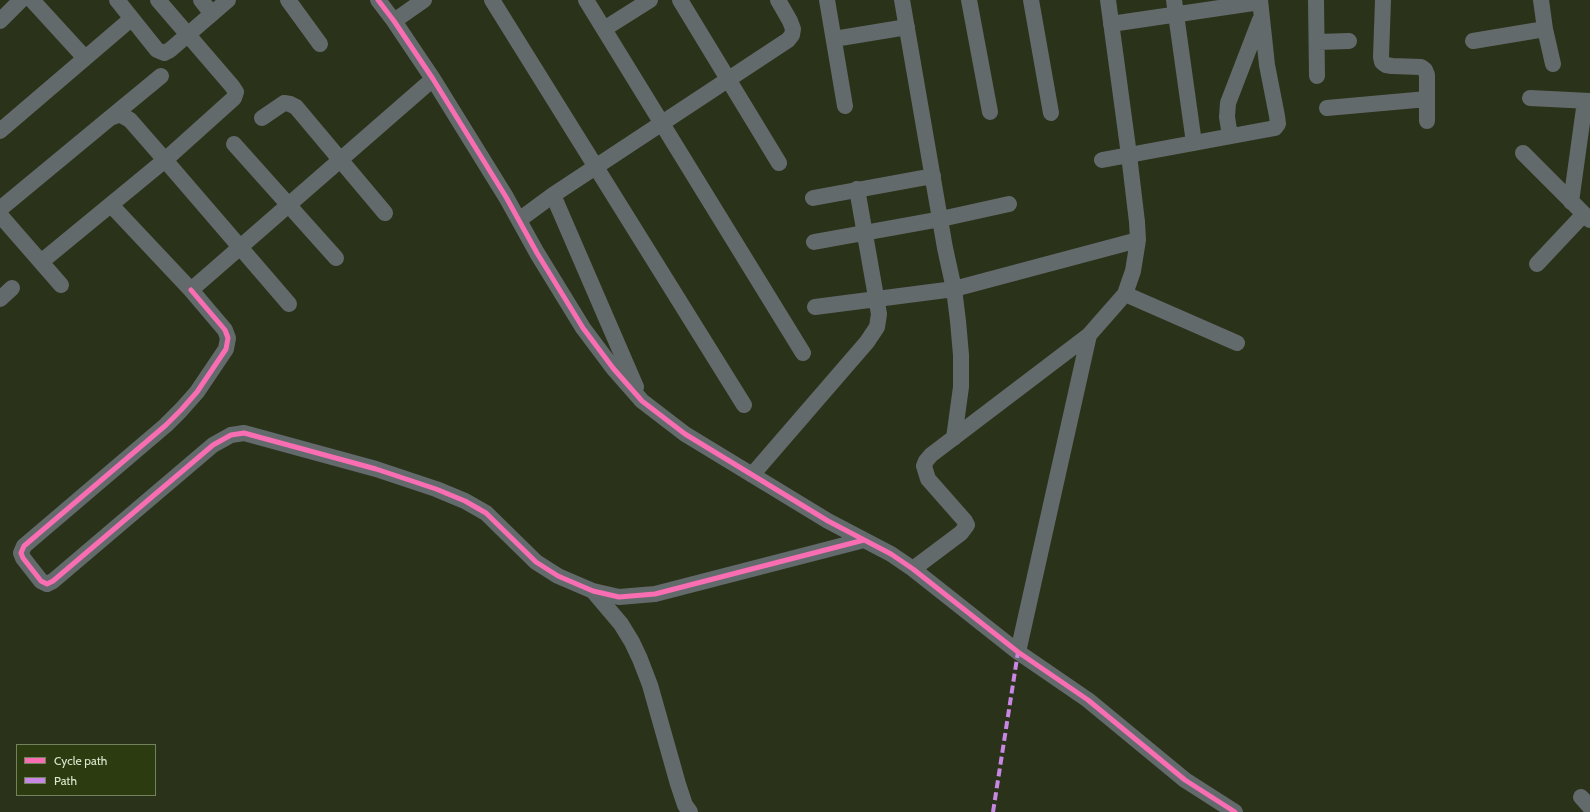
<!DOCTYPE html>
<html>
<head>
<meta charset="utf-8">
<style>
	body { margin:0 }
	#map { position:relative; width:1590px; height:812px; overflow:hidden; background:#2a321a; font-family:Cabin,sans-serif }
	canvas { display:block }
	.legend { position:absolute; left:16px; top:744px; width:140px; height:52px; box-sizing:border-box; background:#2d3c10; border:1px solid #74815d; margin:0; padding:5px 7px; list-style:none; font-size:12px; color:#dee8d0 }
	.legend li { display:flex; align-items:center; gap:8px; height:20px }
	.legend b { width:20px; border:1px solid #74815d }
</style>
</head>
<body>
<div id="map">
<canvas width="1590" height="812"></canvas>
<ul class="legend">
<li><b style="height:5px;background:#f96db3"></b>Cycle path</li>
<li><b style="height:5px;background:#c787e3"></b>Path</li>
</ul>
</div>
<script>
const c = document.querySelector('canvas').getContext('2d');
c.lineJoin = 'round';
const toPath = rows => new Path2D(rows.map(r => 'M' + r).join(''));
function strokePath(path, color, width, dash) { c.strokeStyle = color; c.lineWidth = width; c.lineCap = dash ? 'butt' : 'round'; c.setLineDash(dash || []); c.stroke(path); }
const minor = toPath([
	[32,0,85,58],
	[117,0,157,50,164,53,170,50,228,0],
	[201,0,212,14],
	[288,0,320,44],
	[378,0,394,21,433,79,506,197,537,253,583,328,613,368,642,401,685,434,828,521,891,554,913,569,1018,652,1088,700,1185,780,1235,812],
	[492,0,744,405],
	[586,0,803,353],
	[680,0,779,163],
	[827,0,845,106],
	[902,0,945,248,954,289,958,321,961,355,961,387,954,438],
	[969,0,990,112],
	[1031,0,1051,113],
	[1174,0,1194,143],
	[1316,0,1317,76],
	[1383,0,1381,57,1382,62,1386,65,1392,66,1421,67,1425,70,1427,75,1427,121],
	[1541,0,1545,29,1553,64],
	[0,21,21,0],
	[394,21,424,0],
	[1111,24,1260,2],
	[604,29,650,0],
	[834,39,907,27],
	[1473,41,1545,29],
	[1317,42,1349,41],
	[1530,98,1590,101],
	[1327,108,1427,99],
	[110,118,161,76],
	[262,118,284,103,290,104,296,107,385,213],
	[0,131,131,19],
	[1230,136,1227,117,1228,103,1260,20],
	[234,144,336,258],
	[1523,153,1590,220],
	[1102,160,1275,128,1278,124,1277,116,1267,65,1260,0],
	[553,195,636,387],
	[813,198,933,176],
	[1571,202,1585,101],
	[111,205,191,290,433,79],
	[0,209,110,118,118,115,123,116,130,120,165,160,289,304],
	[0,215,61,285],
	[519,220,553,195,788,40,792,35,793,29,790,21,778,0],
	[814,242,941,219,1009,204],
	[41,262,165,160,234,98,236,92,232,86,158,0],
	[1537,264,1584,214],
	[191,290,225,330,228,338,226,349,197,392,181,410,166,425,24,546,21,553,23,558,41,581,47,584,53,581,213,445,231,435,244,433,376,469,436,489,465,501,486,513,536,562,558,576,593,591,619,597,655,594,864,540],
	[1125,294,1237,343],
	[0,299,12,288],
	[815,307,954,289,1138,240],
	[752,475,867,342,877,327,879,314,857,189],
	[913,569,961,533,967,525,965,521,928,479,924,466,926,461,931,455,1089,335,1125,294,1133,271,1138,240,1137,222,1129,155,1108,0],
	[593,591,621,624,632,642,640,659,650,685,678,784,685,805,690,812],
	[1018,652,1089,335],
	[1581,797,1590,807]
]);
const quiet = toPath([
	[993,812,1018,652]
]);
const cycleway = toPath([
	[378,0,394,21,433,79,506,197,537,253,583,328,613,368,642,401,685,434,828,521,891,554,913,569,1018,652,1088,700,1185,780,1235,812],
	[191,290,225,330,228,338,226,349,197,392,181,410,166,425,24,546,21,553,23,558,41,581,47,584,53,581,213,445,231,435,244,433,376,469,436,489,465,501,486,513,536,562,558,576,593,591,619,597,655,594,864,540]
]);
strokePath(minor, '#636a6c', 16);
strokePath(quiet, '#c787e3', 4, [8, 4]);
strokePath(cycleway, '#f96db3', 5);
</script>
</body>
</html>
